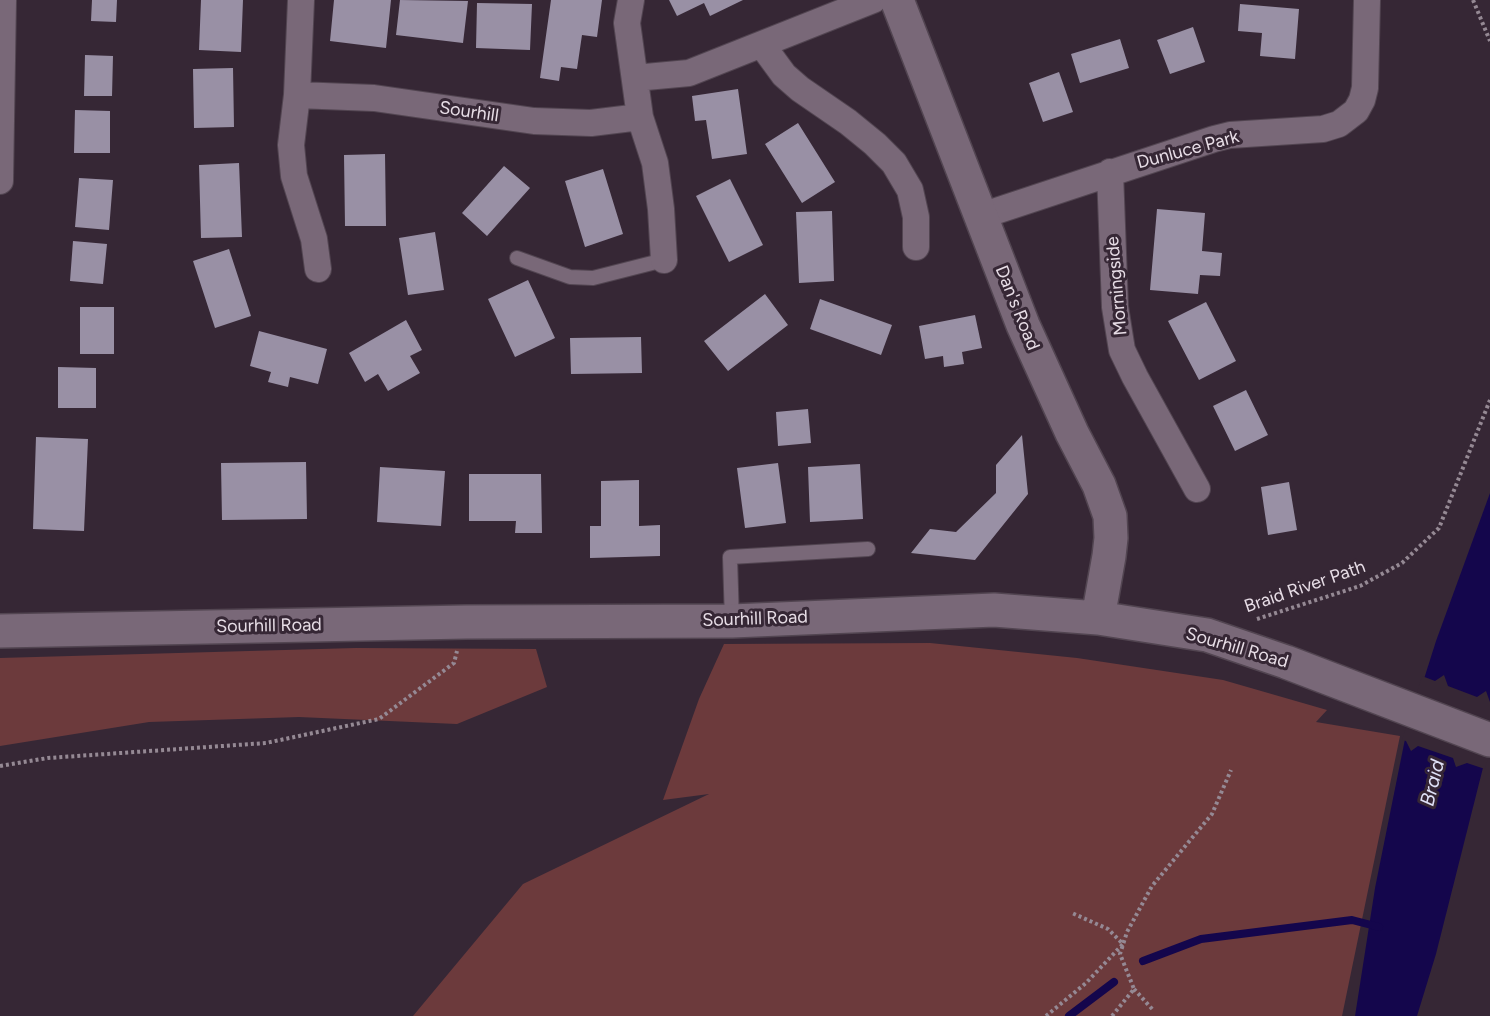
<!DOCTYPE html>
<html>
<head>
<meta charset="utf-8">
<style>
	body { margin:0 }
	canvas { display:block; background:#362735 }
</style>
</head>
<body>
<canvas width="1490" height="1016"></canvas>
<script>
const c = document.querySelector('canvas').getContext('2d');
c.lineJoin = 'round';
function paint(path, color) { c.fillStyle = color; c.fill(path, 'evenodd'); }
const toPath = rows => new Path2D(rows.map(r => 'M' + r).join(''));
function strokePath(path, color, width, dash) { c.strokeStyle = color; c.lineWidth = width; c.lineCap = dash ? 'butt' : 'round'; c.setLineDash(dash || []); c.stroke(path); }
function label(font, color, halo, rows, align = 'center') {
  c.font = font + ' Figtree,sans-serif'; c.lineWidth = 6; c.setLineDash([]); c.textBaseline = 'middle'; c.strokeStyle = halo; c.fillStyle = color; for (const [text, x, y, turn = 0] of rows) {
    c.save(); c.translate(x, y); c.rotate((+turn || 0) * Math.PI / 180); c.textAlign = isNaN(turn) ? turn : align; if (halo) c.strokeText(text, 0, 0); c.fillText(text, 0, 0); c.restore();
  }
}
const green = toPath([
	[930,643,1077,658,1223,680,1327,710,1316,722,1400,736,1342,1016,413,1016,523,884,709,794,663,800,699,699,724,644],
	[356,648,536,649,547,687,457,724,299,717,149,722,0,746,0,658]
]);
const water = toPath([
	[1490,493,1490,740,1436,954,1417,1016,1355,1016,1375,888,1405,739,1436,641]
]);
const pier = toPath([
	[1444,675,1448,686,1477,697,1486,691,1490,702,1490,752,1485,769,1467,763,1456,767,1453,758,1418,746,1411,751,1406,741,1402,740,1422,676,1435,681]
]);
const stream = toPath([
	[1143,961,1201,939,1352,920,1379,927],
	[1069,1016,1114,982]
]);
const building = toPath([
	[92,0,117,0,116,22,91,21],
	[201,0,243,0,241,52,199,50],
	[334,0,391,0,386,48,330,41],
	[400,0,468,1,463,43,396,35],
	[551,0,602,0,597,37,582,35,577,69,561,67,559,81,540,78],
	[669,0,743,0,710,16,704,3,677,16],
	[477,3,532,4,530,50,476,48],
	[1240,4,1299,9,1295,59,1260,56,1262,33,1238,31],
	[1193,27,1205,62,1170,74,1157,40],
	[1120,39,1129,68,1080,83,1071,54],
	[85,55,113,56,112,96,84,96],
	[233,68,234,127,194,128,193,69],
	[1059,72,1073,112,1043,122,1029,83],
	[738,89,747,154,712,159,706,120,695,121,692,96],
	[75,110,110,111,110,153,74,153],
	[798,123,835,182,802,203,765,144],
	[385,154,386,226,345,226,344,155],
	[239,163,242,237,201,238,199,165],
	[504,166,530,188,487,236,462,213],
	[603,169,623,234,585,247,565,181],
	[79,178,113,180,109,230,75,227],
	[730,179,763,245,729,262,696,196],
	[1157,209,1205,213,1202,251,1222,253,1220,276,1200,275,1198,294,1150,290],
	[832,211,834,281,799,283,796,212],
	[435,232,444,290,408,295,399,238],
	[73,241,107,244,103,284,70,281],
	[229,249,251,316,215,328,193,261],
	[528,280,555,338,515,357,488,299],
	[765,294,788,325,728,371,704,341],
	[820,299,892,325,881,355,810,329],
	[1206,302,1236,361,1199,380,1168,321],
	[80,307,114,307,114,354,80,354],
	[975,315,982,348,962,352,964,364,944,367,943,356,925,359,919,326],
	[406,320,422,350,410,356,420,373,388,391,378,374,365,382,349,353],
	[259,331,327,349,318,384,290,377,288,387,268,382,271,372,250,366],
	[641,337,642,373,571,374,570,338],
	[58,367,96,368,96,408,58,408],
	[1246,390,1268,435,1235,451,1213,406],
	[808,409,811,443,778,446,776,412],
	[1022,435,1028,494,975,560,911,553,930,529,956,532,996,493,996,465],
	[36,437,88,439,84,531,33,529],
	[306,462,307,519,222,520,221,463],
	[778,463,786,523,745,528,737,468],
	[860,464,863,519,810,522,808,467],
	[380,467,445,471,441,526,377,522],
	[469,474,541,474,542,533,515,533,516,521,469,521],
	[639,480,639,526,660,525,660,556,590,558,590,526,601,526,601,481],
	[1289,482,1297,530,1268,535,1261,487]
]);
const path = toPath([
	[1473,0,1490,41],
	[1257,619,1360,586,1402,563,1439,528,1490,400],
	[0,766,48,758,266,743,379,719,454,663,457,651],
	[1134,989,1154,1011],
	[1046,1016,1086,983,1123,944,1108,929,1072,913],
	[1112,1016,1134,989,1120,954,1127,932,1152,886,1212,814,1231,770]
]);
const service = toPath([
	[517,258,570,277,593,278,664,260],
	[732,621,730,557,868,549]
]);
const minor = toPath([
	[631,0,627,23,640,117,655,163,661,209,664,260],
	[762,45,784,75,800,89,848,122,875,144,894,163,910,190,916,217,916,247],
	[635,78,689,73,873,0],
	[297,95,301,0],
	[1110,172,1115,307,1122,350,1135,377,1197,489],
	[0,181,3,0],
	[981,216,1214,139,1230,135,1323,129,1339,124,1356,111,1362,100,1365,88,1367,0],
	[318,269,314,239,294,176,291,145,297,95,374,98,534,121,591,123,640,117]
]);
const tertiary = toPath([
	[897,0,1023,325,1072,433,1099,485,1110,516,1111,538,1109,556,1098,618],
	[0,631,466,622,732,621,994,610,1098,618,1207,635,1286,662,1490,740]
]);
const streetNames = [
	["Sourhill",469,112,8],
	["Dunluce Park",1188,150,-15],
	["Morningside",1117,286,-95],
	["Dan's Road",1017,308,68],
	["Braid River Path",1305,587,-19],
	["Sourhill Road",755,619,-2],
	["Sourhill Road",269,626,-1],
	["Sourhill Road",1237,648,16]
];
const waterNames = [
	["Braid",1433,783,-76]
];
paint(green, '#6c3a3c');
paint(water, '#14064c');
paint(pier, '#362735');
strokePath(stream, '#14064c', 8);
paint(building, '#9990a5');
strokePath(service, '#524551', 16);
strokePath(minor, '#524551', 28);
strokePath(tertiary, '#524551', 36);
strokePath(path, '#958994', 4, [3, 3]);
strokePath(service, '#796878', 14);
strokePath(minor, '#796878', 26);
strokePath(tertiary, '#796878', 33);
label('18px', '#e7dde6', '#362735', streetNames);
label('italic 20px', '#e0e2f8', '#362735', waterNames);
</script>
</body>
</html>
